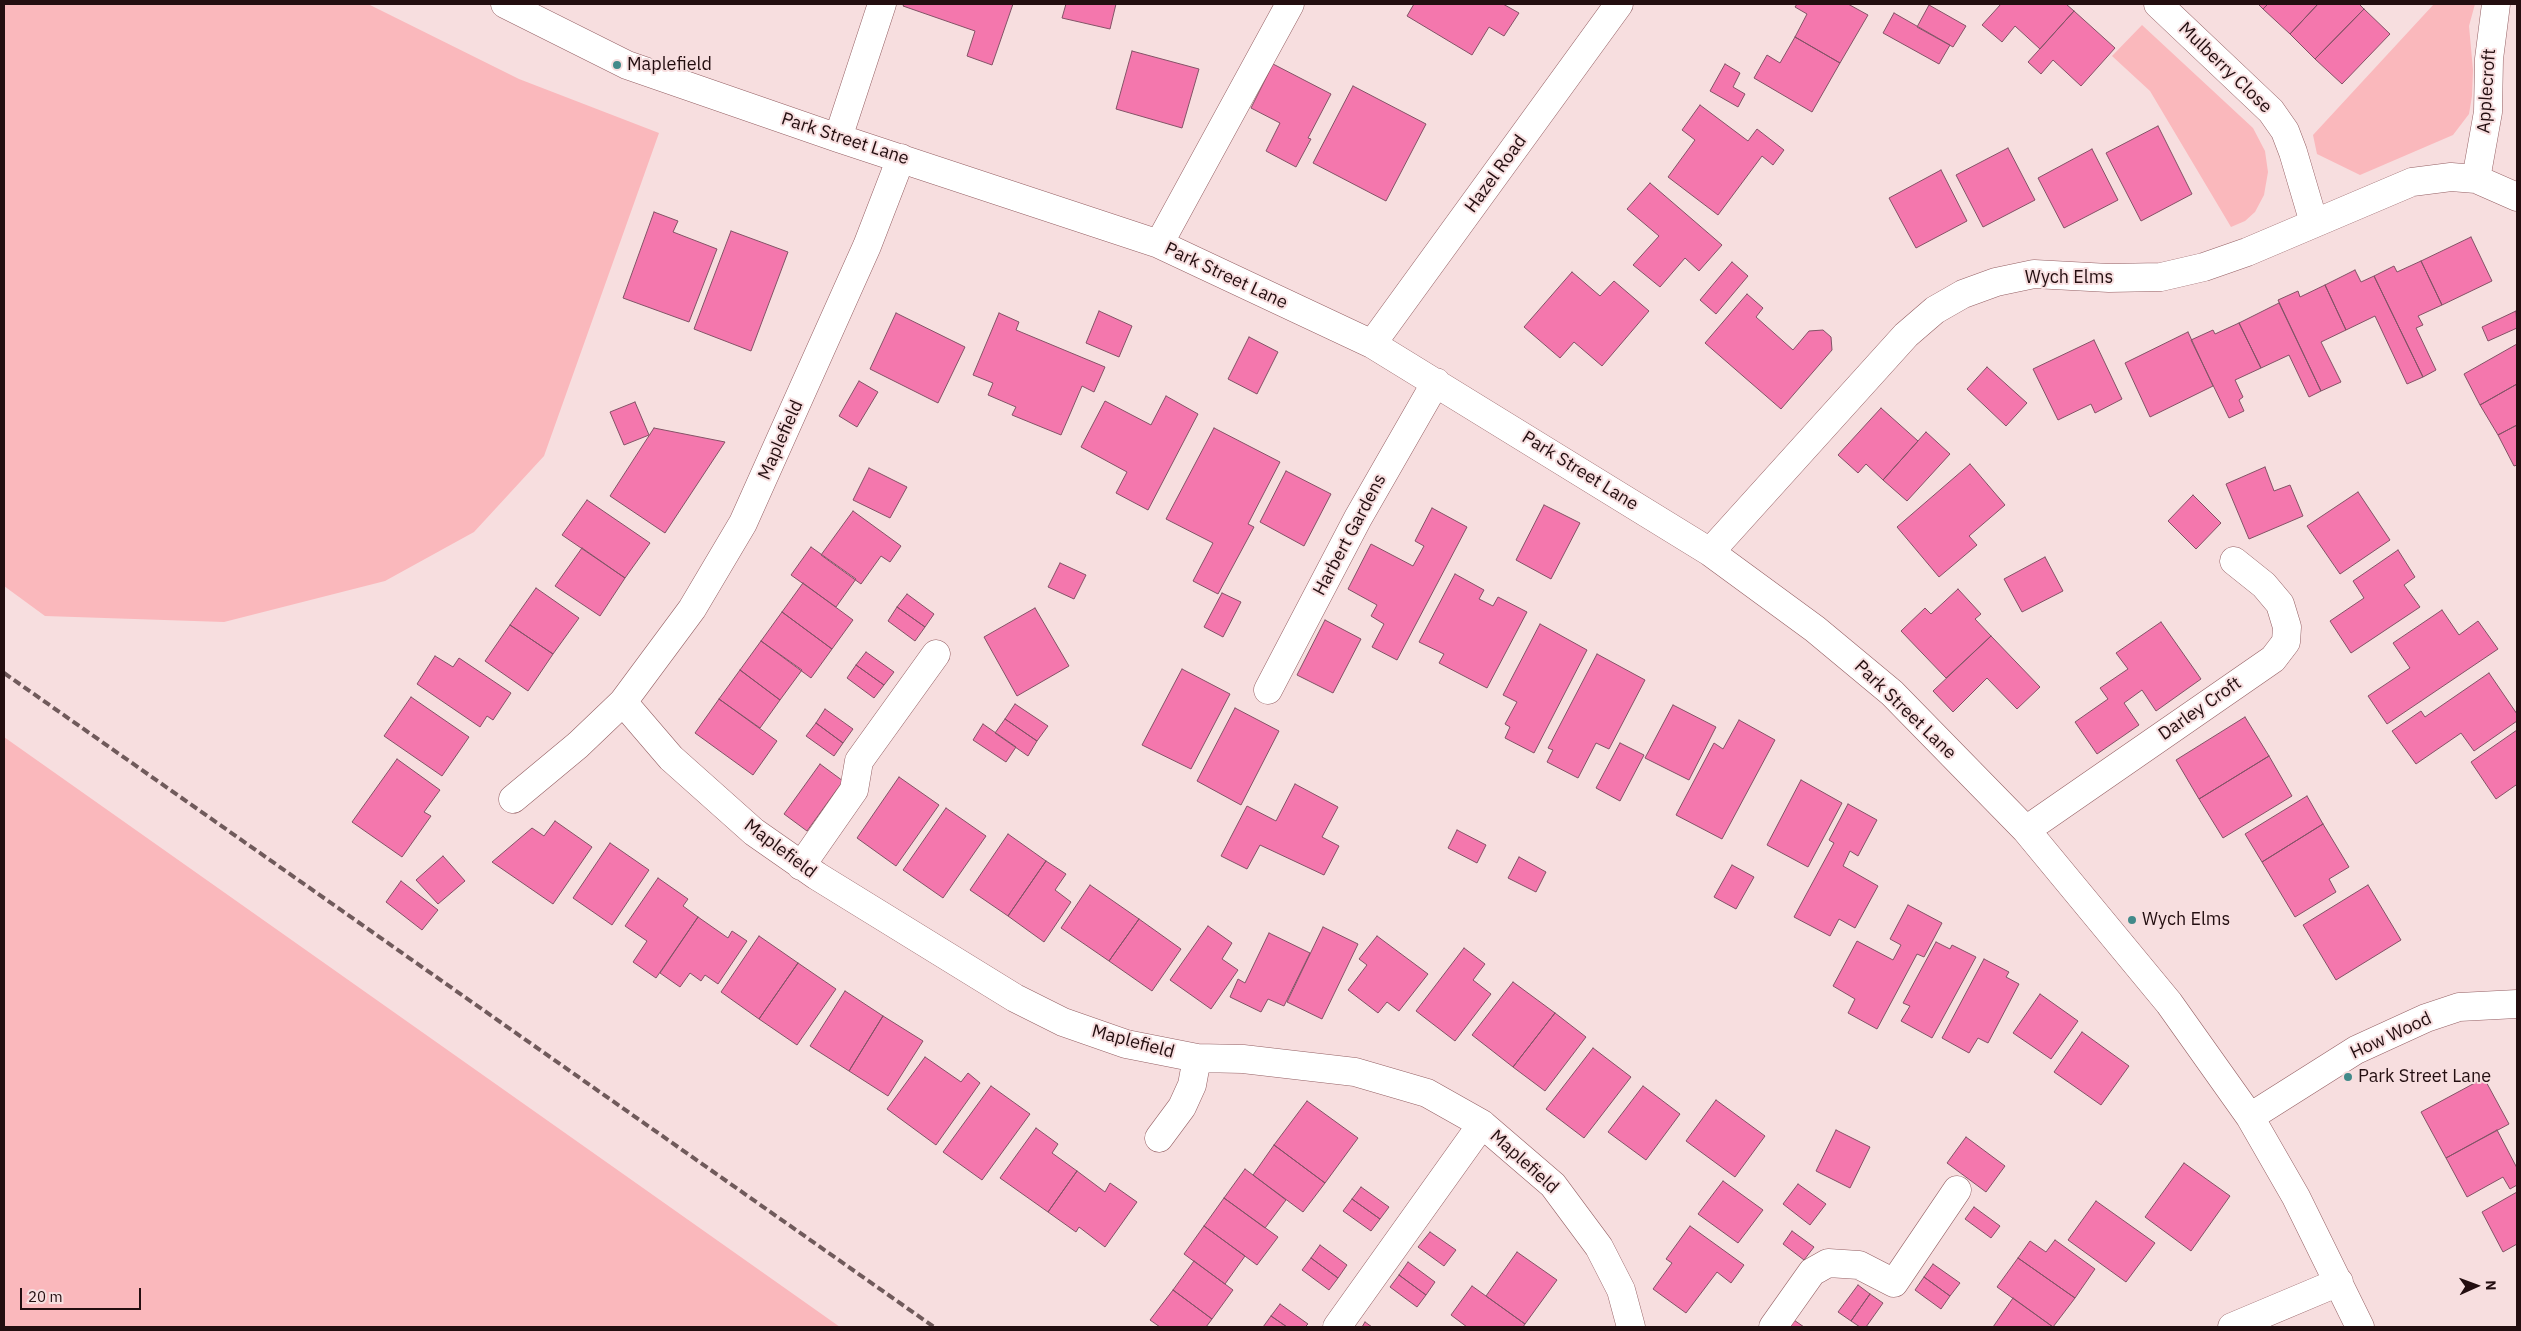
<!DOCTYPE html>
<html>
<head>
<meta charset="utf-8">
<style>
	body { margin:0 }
	#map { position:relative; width:2521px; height:1331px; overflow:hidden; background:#f7dedf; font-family:"IBM Plex Sans",sans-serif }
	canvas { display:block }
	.frame { position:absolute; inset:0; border:5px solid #230e10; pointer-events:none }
	.north { position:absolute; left:2451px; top:1261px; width:50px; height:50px; -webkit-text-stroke:4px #f7dedf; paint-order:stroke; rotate:88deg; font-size:14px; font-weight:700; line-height:20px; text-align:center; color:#230e10 }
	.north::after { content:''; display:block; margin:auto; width:18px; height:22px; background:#230e10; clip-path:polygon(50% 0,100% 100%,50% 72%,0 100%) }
	.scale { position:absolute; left:20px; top:1288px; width:121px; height:22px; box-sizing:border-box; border:2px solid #230e10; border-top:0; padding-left:6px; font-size:15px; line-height:18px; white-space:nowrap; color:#230e10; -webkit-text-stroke:4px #f7dedf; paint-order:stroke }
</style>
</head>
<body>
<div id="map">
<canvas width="2521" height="1331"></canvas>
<div class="frame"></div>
<div class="north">N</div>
<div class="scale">20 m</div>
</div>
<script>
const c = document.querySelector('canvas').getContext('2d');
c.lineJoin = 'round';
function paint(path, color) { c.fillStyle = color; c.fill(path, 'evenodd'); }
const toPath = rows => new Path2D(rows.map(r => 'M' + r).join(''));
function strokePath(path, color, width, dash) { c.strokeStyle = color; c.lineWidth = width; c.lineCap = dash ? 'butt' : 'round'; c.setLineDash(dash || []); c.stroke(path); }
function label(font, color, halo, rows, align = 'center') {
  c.font = font + ' "IBM Plex Sans",sans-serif'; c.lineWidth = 4; c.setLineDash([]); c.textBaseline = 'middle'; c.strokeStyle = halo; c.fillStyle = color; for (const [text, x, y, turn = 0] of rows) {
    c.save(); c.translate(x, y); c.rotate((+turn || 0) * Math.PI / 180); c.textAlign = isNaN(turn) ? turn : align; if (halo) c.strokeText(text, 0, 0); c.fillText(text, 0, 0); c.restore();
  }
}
const green = toPath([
	[4,4,368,4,519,79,659,133,544,456,474,532,385,581,224,622,45,616,4,586],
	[2434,4,2475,4,2469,26,2473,70,2472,96,2469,114,2453,135,2360,175,2317,154,2313,135],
	[2142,25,2253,128,2265,151,2268,172,2264,195,2255,212,2245,221,2231,227,2150,91,2112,56],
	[4,737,840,1327,4,1327]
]);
const building = toPath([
	[904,4,1013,4,992,65,967,56,975,31,903,6,904,4],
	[1066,4,1116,4,1110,29,1062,18,1066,4],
	[1414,4,1503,4,1519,13,1504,36,1489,27,1472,55,1407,16,1414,4],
	[1797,4,1848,4,1868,15,1840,63,1795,37,1807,14,1795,7,1797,4],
	[2001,4,2066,4,2074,11,2040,49,2015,26,2002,42,1982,25,2001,4],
	[2258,4,2268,4,2263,9,2258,4],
	[2268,4,2318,4,2290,34,2263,9,2268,4],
	[2318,4,2359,4,2364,9,2315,59,2290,34,2318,4],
	[1929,5,1966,26,1953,47,1917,27,1929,5],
	[2364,9,2390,34,2342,84,2315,59,2364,9],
	[2074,11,2115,48,2081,86,2053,60,2041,74,2028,62,2074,11],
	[1894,13,1950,45,1939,64,1883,33,1894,13],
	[1795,37,1840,63,1812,112,1754,78,1767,55,1780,63,1795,37],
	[1132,51,1199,69,1182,128,1116,109,1132,51],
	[1273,64,1331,94,1308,138,1311,139,1296,167,1266,151,1280,123,1251,108,1273,64],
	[1725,64,1740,73,1733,87,1745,94,1738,107,1710,91,1725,64],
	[1353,86,1426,124,1386,201,1313,163,1353,86],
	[1700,105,1748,141,1757,129,1784,150,1773,165,1762,156,1718,215,1668,177,1695,140,1682,130,1700,105],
	[2158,126,2192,194,2141,221,2106,153,2158,126],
	[2008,148,2035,200,1983,227,1956,175,2008,148],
	[2092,149,2118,200,2064,228,2038,178,2092,149],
	[1941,170,1967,221,1916,248,1889,198,1941,170],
	[1650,183,1722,245,1699,271,1685,258,1660,287,1633,265,1659,236,1627,209,1650,183],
	[654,212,678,221,673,232,717,249,689,322,623,298,654,212],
	[731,231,788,252,751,351,694,329,731,231],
	[2471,237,2492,281,2442,305,2421,261,2471,237],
	[2421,261,2442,305,2418,316,2423,325,2416,328,2436,370,2423,377,2374,276,2394,266,2397,272,2421,261],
	[1732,262,1748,276,1716,314,1700,300,1732,262],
	[2355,270,2361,282,2374,276,2423,377,2407,384,2375,316,2346,330,2325,285,2355,270],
	[1572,272,1600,296,1614,281,1649,311,1602,366,1574,342,1560,358,1524,327,1572,272],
	[2325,285,2346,330,2321,342,2341,382,2321,391,2278,300,2298,291,2300,297,2325,285],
	[1747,294,1763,308,1756,317,1793,350,1809,331,1823,330,1831,337,1832,350,1781,409,1705,343,1747,294],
	[2279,303,2321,391,2309,397,2289,355,2261,368,2239,323,2279,303],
	[1099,311,1132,326,1119,357,1086,343,1099,311],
	[2516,311,2517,328,2488,341,2482,327,2516,311],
	[896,313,965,347,938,403,870,369,896,313],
	[999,313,1019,322,1016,330,1105,367,1094,392,1082,386,1061,435,1012,415,1016,407,988,395,993,383,973,375,999,313],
	[2239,323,2261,368,2235,380,2243,397,2239,400,2244,411,2229,418,2191,340,2213,330,2215,334,2239,323],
	[2188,332,2213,386,2150,417,2125,363,2188,332],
	[1249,337,1278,352,1257,394,1228,379,1249,337],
	[2094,340,2122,399,2095,413,2091,404,2058,420,2033,369,2094,340],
	[2517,344,2517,384,2480,405,2464,374,2517,344],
	[1987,367,2027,403,2006,426,1967,389,1987,367],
	[859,381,878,392,857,427,839,416,859,381],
	[2517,384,2517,425,2498,435,2480,405,2517,384],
	[1166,396,1198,414,1148,510,1116,493,1127,472,1081,447,1105,401,1151,425,1166,396],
	[635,402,649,435,624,445,610,412,635,402],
	[1881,408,1918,441,1883,480,1866,464,1858,473,1838,455,1881,408],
	[2517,425,2517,465,2514,466,2498,435,2517,425],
	[654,428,725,442,665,533,610,496,654,428],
	[1214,428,1280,462,1248,524,1254,527,1218,594,1193,581,1213,543,1166,519,1214,428],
	[1926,432,1950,454,1907,501,1883,480,1926,432],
	[1970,464,2005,505,1969,536,1977,545,1939,577,1897,527,1970,464],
	[2265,467,2274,491,2290,485,2303,516,2249,539,2226,484,2265,467],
	[869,468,907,487,890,518,853,500,869,468],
	[1286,471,1331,494,1304,546,1260,522,1286,471],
	[2358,492,2390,540,2340,574,2307,526,2358,492],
	[2193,495,2221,523,2196,549,2168,521,2193,495],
	[587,500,650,543,625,578,562,535,587,500],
	[1544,505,1580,523,1551,579,1516,560,1544,505],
	[1432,508,1467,527,1397,660,1372,647,1384,624,1371,616,1377,605,1348,589,1371,544,1413,566,1424,546,1415,541,1432,508],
	[853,511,901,546,890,562,881,556,861,584,821,555,853,511],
	[811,547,856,579,836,607,791,575,811,547],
	[582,548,625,578,600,616,555,586,582,548],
	[2398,550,2415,577,2404,585,2420,607,2351,653,2330,621,2364,598,2353,581,2398,550],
	[2045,557,2063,591,2022,612,2004,579,2045,557],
	[1060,563,1086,575,1074,599,1048,587,1060,563],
	[1455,574,1484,590,1479,599,1493,606,1498,597,1527,612,1487,688,1439,663,1444,654,1419,642,1455,574],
	[803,583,853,620,832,649,782,612,803,583],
	[536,588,579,618,553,654,510,625,536,588],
	[1958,589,1981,614,1975,619,1991,636,1946,678,1901,631,1925,608,1931,614,1958,589],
	[1222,593,1241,602,1223,637,1204,627,1222,593],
	[907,594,934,614,925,627,897,607,907,594],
	[897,607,925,627,915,641,888,621,897,607],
	[1035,608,1069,666,1017,696,984,637,1035,608],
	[2442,610,2459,635,2478,621,2498,649,2387,724,2368,696,2410,668,2393,643,2442,610],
	[782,612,832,649,811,678,761,641,782,612],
	[1325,620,1361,639,1333,693,1297,675,1325,620],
	[2161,622,2201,679,2156,711,2142,690,2124,703,2139,725,2097,754,2075,722,2108,699,2100,688,2128,669,2116,653,2161,622],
	[1540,624,1587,650,1534,753,1505,738,1510,727,1505,724,1517,702,1503,695,1540,624],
	[510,625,553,654,528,691,485,661,510,625],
	[1991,636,2040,687,2017,709,1987,678,1953,712,1933,691,1991,636],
	[761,641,802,670,780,700,740,670,761,641],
	[866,652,894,672,884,685,856,665,866,652],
	[1597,654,1645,680,1609,749,1596,743,1578,778,1547,762,1553,750,1548,748,1597,654],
	[435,656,453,667,459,658,511,693,493,720,487,716,480,727,417,684,435,656],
	[856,665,884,685,874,698,847,678,856,665],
	[1182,669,1230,694,1191,769,1142,745,1182,669],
	[740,670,780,700,760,728,719,699,740,670],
	[2489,673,2517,714,2517,721,2474,751,2461,733,2416,764,2392,731,2421,711,2425,717,2489,673],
	[411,697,469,737,442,776,384,736,411,697],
	[719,699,777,741,753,775,695,733,719,699],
	[1015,704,1048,726,1037,741,1005,719,1015,704],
	[1673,705,1716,727,1689,780,1645,758,1673,705],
	[1235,708,1279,731,1241,805,1197,781,1235,708],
	[825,709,853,729,843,743,816,723,825,709],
	[2245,717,2269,756,2199,799,2176,760,2245,717],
	[1005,719,1037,741,1028,756,995,733,1005,719],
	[1739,720,1775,740,1722,839,1676,815,1714,743,1723,749,1739,720],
	[816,723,843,743,834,756,806,736,816,723],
	[983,724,1016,747,1006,762,973,740,983,724],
	[2517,730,2517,787,2516,785,2496,799,2471,762,2517,730],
	[1620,743,1644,755,1620,801,1596,788,1620,743],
	[2269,756,2292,796,2223,838,2199,799,2269,756],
	[397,759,440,790,424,812,431,816,402,857,352,822,397,759],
	[820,764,843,781,807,831,784,814,820,764],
	[899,777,939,805,896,866,857,838,899,777],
	[1801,780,1842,803,1808,867,1767,845,1801,780],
	[1295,784,1338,807,1322,837,1339,846,1324,875,1260,845,1247,869,1221,856,1247,806,1276,821,1295,784],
	[2307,796,2323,824,2262,862,2245,834,2307,796],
	[1848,804,1877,820,1858,856,1850,851,1843,866,1878,886,1855,928,1839,919,1830,936,1794,917,1834,843,1829,840,1848,804],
	[946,808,986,836,943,898,903,870,946,808],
	[555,821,592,847,553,904,492,862,532,828,544,836,555,821],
	[2323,824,2349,867,2329,879,2336,892,2295,917,2262,862,2323,824],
	[1457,830,1486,845,1477,863,1448,848,1457,830],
	[1008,834,1046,861,1008,916,970,890,1008,834],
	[610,843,649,870,612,925,573,898,610,843],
	[443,856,465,881,438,904,416,880,443,856],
	[1519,857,1546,872,1536,892,1508,878,1519,857],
	[1046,861,1066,874,1055,890,1071,902,1044,942,1008,916,1046,861],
	[1732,865,1754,877,1736,909,1714,897,1732,865],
	[658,878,688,899,683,906,698,917,656,978,633,962,647,941,625,926,658,878],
	[401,881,438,910,422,930,386,902,401,881],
	[1090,885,1139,919,1109,961,1061,928,1090,885],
	[2368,885,2401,940,2336,980,2303,925,2368,885],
	[1908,905,1942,923,1924,957,1917,954,1877,1029,1848,1013,1855,999,1833,986,1857,941,1893,960,1901,945,1890,939,1908,905],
	[698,917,728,938,732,931,747,941,718,984,705,975,701,981,690,973,680,987,660,973,698,917],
	[1139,919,1181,949,1152,991,1109,961,1139,919],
	[1208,926,1232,943,1222,959,1238,970,1211,1009,1170,980,1208,926],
	[1323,927,1358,944,1322,1019,1287,1002,1323,927],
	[1269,933,1310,953,1284,1006,1268,999,1261,1012,1230,997,1238,979,1245,983,1269,933],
	[759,936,798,963,759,1019,721,992,759,936],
	[1377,936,1428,974,1399,1011,1387,1002,1378,1013,1348,990,1367,965,1359,959,1377,936],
	[1936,942,1950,949,1952,945,1976,957,1932,1038,1901,1021,1910,1006,1903,1003,1936,942],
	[1464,948,1485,964,1473,980,1491,994,1455,1041,1416,1011,1464,948],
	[1984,959,2009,972,2006,977,2019,984,1988,1043,1978,1038,1969,1053,1942,1038,1984,959],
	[798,963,836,989,797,1045,759,1019,798,963],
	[1513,982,1555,1013,1513,1067,1472,1035,1513,982],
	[845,991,883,1016,849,1071,810,1046,845,991],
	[2040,994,2078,1021,2051,1059,2013,1033,2040,994],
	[1555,1013,1586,1037,1545,1091,1513,1067,1555,1013],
	[883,1016,923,1041,888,1096,849,1071,883,1016],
	[2082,1032,2129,1066,2101,1105,2054,1072,2082,1032],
	[1593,1048,1631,1077,1584,1138,1546,1109,1593,1048],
	[925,1057,961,1082,968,1073,980,1083,936,1145,887,1109,925,1057],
	[2484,1078,2509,1124,2446,1158,2421,1112,2484,1078],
	[991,1086,1030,1114,982,1180,943,1152,991,1086],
	[1643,1086,1680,1114,1646,1160,1608,1132,1643,1086],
	[1716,1100,1765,1136,1735,1177,1686,1141,1716,1100],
	[1307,1101,1358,1138,1325,1183,1274,1145,1307,1101],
	[1036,1128,1058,1144,1052,1153,1077,1171,1048,1212,1000,1178,1036,1128],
	[1836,1130,1870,1147,1850,1188,1816,1171,1836,1130],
	[2497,1130,2517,1168,2517,1185,2510,1189,2503,1177,2467,1197,2446,1158,2497,1130],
	[1966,1137,2005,1166,1986,1192,1947,1163,1966,1137],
	[1274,1145,1325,1183,1303,1212,1253,1175,1274,1145],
	[2184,1163,2230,1196,2191,1251,2145,1217,2184,1163],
	[1245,1169,1286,1200,1265,1228,1224,1198,1245,1169],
	[1077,1171,1105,1192,1110,1183,1137,1202,1105,1247,1079,1227,1076,1232,1048,1212,1077,1171],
	[1723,1181,1763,1210,1738,1243,1698,1214,1723,1181],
	[1798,1184,1826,1204,1810,1225,1783,1204,1798,1184],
	[1361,1187,1389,1207,1380,1219,1352,1199,1361,1187],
	[2517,1192,2517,1244,2503,1252,2482,1212,2517,1192],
	[1224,1198,1278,1237,1257,1265,1204,1226,1224,1198],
	[1352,1199,1380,1219,1371,1231,1343,1211,1352,1199],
	[2096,1201,2155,1243,2126,1282,2068,1240,2096,1201],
	[1974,1207,2000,1226,1991,1238,1965,1219,1974,1207],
	[1204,1226,1245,1256,1225,1284,1184,1254,1204,1226],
	[1690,1226,1744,1265,1731,1283,1717,1272,1686,1313,1653,1289,1672,1263,1666,1259,1690,1226],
	[1792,1231,1814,1247,1804,1260,1783,1244,1792,1231],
	[1430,1232,1456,1250,1444,1266,1418,1247,1430,1232],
	[2055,1240,2095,1269,2075,1298,2018,1258,2030,1241,2046,1252,2055,1240],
	[1320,1245,1347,1265,1338,1278,1311,1258,1320,1245],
	[1517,1252,1557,1280,1525,1324,1486,1296,1517,1252],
	[1311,1258,1338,1278,1329,1290,1302,1270,1311,1258],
	[2018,1258,2075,1298,2053,1327,1997,1287,2018,1258],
	[1194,1261,1233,1290,1212,1319,1173,1290,1194,1261],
	[1408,1262,1435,1282,1426,1295,1399,1275,1408,1262],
	[1933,1264,1960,1283,1950,1296,1924,1277,1933,1264],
	[1399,1275,1426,1295,1417,1307,1390,1287,1399,1275],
	[1924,1277,1950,1296,1941,1309,1915,1290,1924,1277],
	[1858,1285,1870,1294,1851,1321,1838,1312,1858,1285],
	[1472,1286,1525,1324,1523,1327,1467,1327,1451,1315,1472,1286],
	[1173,1290,1212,1319,1206,1327,1160,1327,1150,1320,1173,1290],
	[1870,1294,1883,1303,1866,1327,1860,1327,1851,1321,1870,1294],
	[2013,1298,2053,1327,1993,1327,2013,1298],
	[1280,1304,1308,1324,1305,1327,1287,1327,1271,1316,1280,1304],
	[1271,1316,1287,1327,1263,1327,1271,1316],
	[1791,1318,1804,1327,1785,1327,1791,1318],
	[1365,1322,1372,1327,1362,1327,1365,1322]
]);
const minor = toPath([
	[505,4,627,65,838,138,1159,244,1372,344,1710,552,1815,629,1892,693,2026,830,2169,1003,2250,1117,2296,1197,2360,1327],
	[2158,4,2271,111,2285,131,2293,152,2314,223],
	[838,138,882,4],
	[2476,179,2488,112,2489,59,2496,4],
	[1159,244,1290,4],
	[1372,344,1619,4],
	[1710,552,1906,335,1935,310,1963,294,1996,282,2034,274,2109,278,2161,277,2204,267,2247,252,2412,182,2451,177,2476,179,2517,197],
	[1268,690,1358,518,1436,382],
	[623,702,671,758,754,832,817,876,1015,998,1063,1022,1126,1044,1197,1058,1243,1059,1355,1072,1427,1093,1482,1124,1553,1185,1599,1247,1621,1290,1631,1327],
	[513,799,578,745,623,702,692,609,743,523,867,246,901,158],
	[2026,830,2273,659,2286,642,2287,627,2280,604,2264,585,2234,561],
	[801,866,854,790,859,761,936,654],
	[2250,1117,2356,1050,2426,1018,2459,1007,2517,1004],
	[1159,1138,1182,1107,1192,1085,1197,1058],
	[1337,1327,1482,1124],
	[1773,1327,1812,1272,1828,1263,1859,1265,1894,1283,1957,1190],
	[2232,1327,2339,1282]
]);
const rail = toPath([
	[4,673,934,1327]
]);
const markers = [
	[617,65,5,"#428a8a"],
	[2132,920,5,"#428a8a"],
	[2348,1077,5,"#428a8a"]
];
const poiNames = [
	["Maplefield",627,65],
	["Wych Elms",2142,920],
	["Park Street Lane",2358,1077]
];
const streetNames = [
	["Mulberry Close",2225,68,44],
	["Applecroft",2487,91,-86],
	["Park Street Lane",845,139,18],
	["Hazel Road",1496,174,-54],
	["Park Street Lane",1226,276,25],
	["Wych Elms",2069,278],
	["Maplefield",781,440,-66],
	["Park Street Lane",1580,471,32],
	["Harbert Gardens",1350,535,-62],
	["Darley Croft",2200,709,-35],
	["Park Street Lane",1905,710,44],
	["Maplefield",780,849,37],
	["How Wood",2391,1036,-25],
	["Maplefield",1133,1042,15],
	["Maplefield",1524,1162,42]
];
paint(green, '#fab8bc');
paint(building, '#f477ad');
strokePath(building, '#835266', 1);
strokePath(minor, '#945f63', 29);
strokePath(minor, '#fff', 28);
strokePath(rail, '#705a5b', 4, [8, 4]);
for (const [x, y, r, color] of markers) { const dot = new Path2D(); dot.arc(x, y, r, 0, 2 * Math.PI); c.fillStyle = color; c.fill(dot); strokePath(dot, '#f7dedf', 2); }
label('18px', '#230e10', '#f7dedf', poiNames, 'left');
label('18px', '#230e10', '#f7dedf', streetNames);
</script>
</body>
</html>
